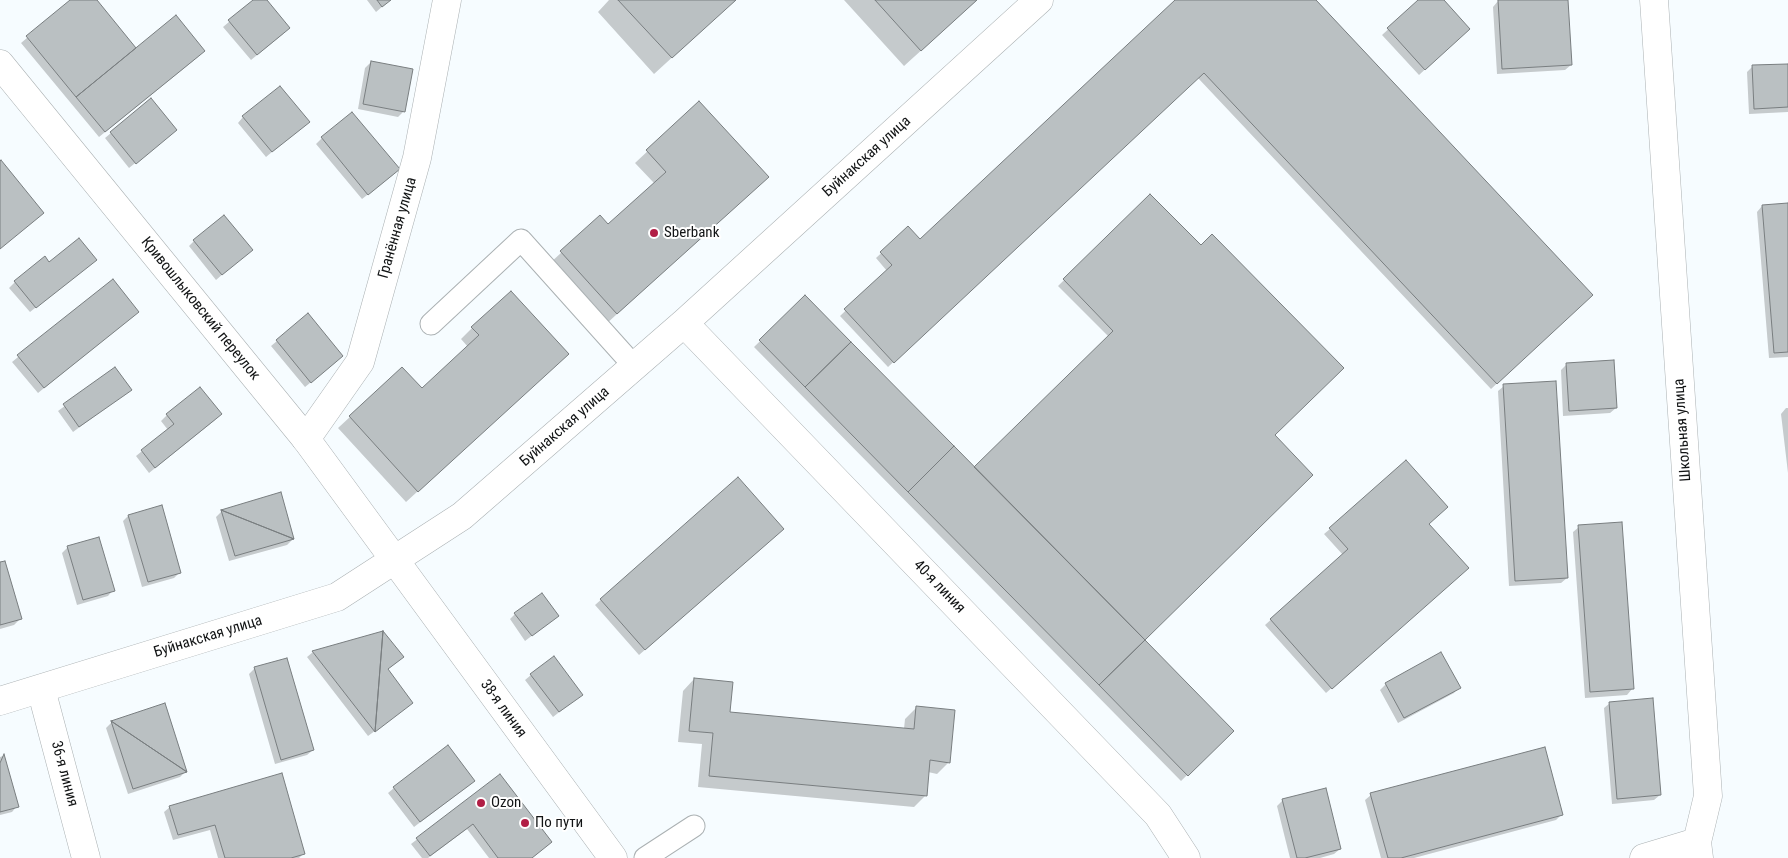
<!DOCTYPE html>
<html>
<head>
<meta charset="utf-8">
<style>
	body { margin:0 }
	canvas { display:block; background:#f6fcff }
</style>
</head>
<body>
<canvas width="1788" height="858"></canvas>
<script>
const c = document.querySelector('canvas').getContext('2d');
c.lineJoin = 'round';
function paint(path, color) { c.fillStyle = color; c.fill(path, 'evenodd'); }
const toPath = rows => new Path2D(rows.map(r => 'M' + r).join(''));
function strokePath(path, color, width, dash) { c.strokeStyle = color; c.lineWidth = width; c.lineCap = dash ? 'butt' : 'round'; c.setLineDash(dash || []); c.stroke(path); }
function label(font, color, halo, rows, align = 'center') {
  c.font = font + ' "Roboto Condensed",sans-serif'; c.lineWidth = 4; c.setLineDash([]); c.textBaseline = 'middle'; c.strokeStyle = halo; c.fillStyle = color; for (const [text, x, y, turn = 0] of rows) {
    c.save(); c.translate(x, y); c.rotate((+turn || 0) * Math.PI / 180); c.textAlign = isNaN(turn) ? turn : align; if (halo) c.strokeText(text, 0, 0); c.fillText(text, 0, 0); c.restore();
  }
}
const shadow = toPath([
	[72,0,96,0,136,49,198,57,99,137,21,43],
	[255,0,265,0,283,34,251,60,223,27],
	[367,0,390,0,376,12],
	[609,0,735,0,654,74,598,12],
	[844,0,977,0,904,66],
	[1177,0,1314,0,1591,295,1491,389,1198,78,888,367,840,316,887,271,876,258,908,228,920,240],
	[1420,0,1443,0,1463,34,1419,75,1382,35],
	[1514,0,1567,0,1571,65,1565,70,1497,74,1493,7,1498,1],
	[371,62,404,111,398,117,358,109,365,68],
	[1788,65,1788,112,1749,114,1747,72,1753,66],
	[699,103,755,188,605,325,549,264,600,217,608,225,654,183,635,163],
	[243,117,302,127,266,157,238,123],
	[111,133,170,135,129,168,105,138],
	[322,138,393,175,362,199,316,144],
	[1150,196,1201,246,1273,435,1143,640,1232,731,1181,781,754,347,805,297,974,469,1109,337,1058,286],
	[1788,204,1788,357,1769,358,1757,212,1762,206],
	[194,241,245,255,216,280,189,246],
	[89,265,30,312,9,288,15,282],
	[112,280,132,317,38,393,12,362],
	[472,328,556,365,406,502,338,428,402,369,422,390,468,347,461,339],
	[277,341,336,362,305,387,271,346],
	[1566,365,1616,408,1610,413,1563,416,1561,370],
	[115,369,130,390,73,432,58,411],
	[1504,386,1567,578,1561,583,1509,586,1498,391],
	[1786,408,1788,408,1788,473,1781,414],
	[167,415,215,420,149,473,136,456,168,430,161,421],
	[738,479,777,535,639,655,595,605],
	[222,511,293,539,287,545,229,561,216,517],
	[128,516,180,572,174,578,142,587,123,521],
	[1428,524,1461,573,1326,693,1265,625,1343,555,1324,534,1330,529],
	[1579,527,1632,689,1627,695,1585,698,1573,532],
	[68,547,113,590,108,596,77,605,62,553],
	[0,564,20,619,14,625,0,629],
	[515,614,558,616,525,641,510,619],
	[313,652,402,657,387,670,406,708,368,736,307,657],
	[1441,654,1459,687,1454,693,1398,723,1380,690,1386,684],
	[255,668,313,750,307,755,275,764,249,674],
	[531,675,581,695,553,717,525,680],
	[694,679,728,713,904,729,905,719,916,708,949,762,937,774,928,772,926,795,914,807,698,787,702,744,678,742,683,691],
	[1610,703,1660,795,1654,800,1612,804,1604,708],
	[112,722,186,771,180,777,128,794,106,728],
	[3,756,17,806,12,812,0,815,0,757],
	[500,776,551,842,532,858,489,858,467,829,428,858,422,858,411,844],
	[468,786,414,827,388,793,394,788],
	[1371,795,1562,814,1556,820,1414,858,1381,858,1365,800],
	[1283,800,1340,849,1334,854,1320,858,1290,858,1277,806],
	[170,807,303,854,299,858,218,858,210,830,173,840,164,812]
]);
const building = toPath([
	[70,0,97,0,136,48,76,97,26,36,70,0],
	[253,0,267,0,290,28,257,55,228,20,253,0],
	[377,0,391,0,382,7,377,0],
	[618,0,736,0,672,58,618,0],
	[875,0,977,0,921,51,875,0],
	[1175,0,1316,0,1593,295,1497,384,1204,73,894,363,844,309,892,265,880,252,908,226,920,239,1175,0],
	[1418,0,1444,0,1470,29,1425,70,1387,28,1418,0],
	[1498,0,1568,0,1572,65,1502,69,1498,0],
	[176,15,205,51,105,132,76,97,176,15],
	[371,61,413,69,405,112,363,104,371,61],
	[1788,64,1788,107,1754,109,1752,65,1788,64],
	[280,86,310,122,272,152,242,116,280,86],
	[151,98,177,130,136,164,110,132,151,98],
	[699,101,769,177,617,314,560,251,600,215,608,224,666,172,646,150,699,101],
	[352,112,400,169,368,195,321,137,352,112],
	[1,160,44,213,0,249,0,161,1,160],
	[1150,194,1201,245,1212,234,1344,368,1275,435,1313,475,1145,640,974,467,1113,331,1063,279,1150,194],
	[1788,203,1788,352,1774,353,1762,205,1788,203],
	[224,215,253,250,222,275,193,240,224,215],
	[79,238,97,260,36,308,14,281,45,256,49,262,79,238],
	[113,279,139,312,44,388,17,355,113,279],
	[511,291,569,354,418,492,349,416,402,367,422,388,479,335,471,327,511,291],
	[805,295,851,342,805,387,759,340,805,295],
	[308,313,343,356,311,383,276,340,308,313],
	[851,342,954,446,908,492,805,387,851,342],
	[1614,360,1617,408,1569,411,1566,363,1614,360],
	[115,367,132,390,79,427,63,404,115,367],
	[1556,381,1568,578,1515,581,1503,384,1556,381],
	[200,387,222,414,155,468,141,450,174,424,166,414,200,387],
	[954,446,1145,640,1099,685,908,492,954,446],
	[1406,460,1448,507,1429,524,1469,568,1332,689,1270,619,1348,549,1329,528,1406,460],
	[738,477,784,529,645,650,600,599,738,477],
	[281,492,294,539,221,510,281,492],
	[162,505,181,573,148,582,128,515,162,505],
	[221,510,294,539,235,556,221,510],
	[1622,522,1634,689,1590,692,1578,525,1622,522],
	[99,537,115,591,83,600,67,546,99,537],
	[5,561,22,619,0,625,0,562,5,561],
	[542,593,559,616,532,636,514,613,542,593],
	[383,631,375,732,312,651,383,631],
	[383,631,404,657,388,669,413,703,375,732,383,631],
	[1145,640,1234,731,1188,776,1099,685,1145,640],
	[1441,652,1461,688,1404,718,1385,683,1441,652],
	[554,656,583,695,559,712,530,674,554,656],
	[287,658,314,750,281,760,254,667,287,658],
	[694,678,733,682,730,712,914,729,916,706,955,710,950,763,930,760,927,796,709,776,713,733,689,731,694,678],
	[1653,698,1661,795,1617,799,1609,702,1653,698],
	[165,703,187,772,111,721,165,703],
	[111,721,187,772,133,789,111,721],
	[448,745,475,781,420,822,393,787,448,745],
	[1545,747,1563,815,1401,858,1388,858,1370,793,1545,747],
	[4,754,19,807,0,812,0,763,4,754],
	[282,773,305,854,291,858,225,858,215,825,178,835,169,806,282,773],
	[500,774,552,842,532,858,498,858,473,824,430,856,416,838,500,774],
	[1326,788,1341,849,1305,858,1297,858,1282,799,1326,788]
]);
const service = toPath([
	[431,324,521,240,634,366],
	[645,858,694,826]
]);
const minor = toPath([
	[1654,0,1708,796,1697,842,1699,858],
	[306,439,360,362,417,158,447,0],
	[41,689,86,858],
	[1644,858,1697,842]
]);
const tertiary = toPath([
	[0,64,306,439,613,858],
	[684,323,1158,815,1186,858],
	[0,701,337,597,462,516,684,323,1039,0]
]);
const markers = [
	[654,233,5,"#b11e45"],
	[481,803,5,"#b11e45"],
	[525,823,5,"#b11e45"]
];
const streetNames = [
	["Буйнакская улица",867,157,-42],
	["Гранённая улица",398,228,-74],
	["Кривошлыковский переулок",200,309,51],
	["Буйнакская улица",565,427,-41],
	["Школьная улица",1683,430,-94],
	["40-я линия",939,587,46],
	["Буйнакская улица",208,637,-17],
	["38-я линия",503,709,54],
	["36-я линия",64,774,75]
];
const poiNames = [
	["Sberbank",664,233],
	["Ozon",491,803],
	["По пути",535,823]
];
paint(shadow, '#0003');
paint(building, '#bac0c2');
strokePath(building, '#797e80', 1);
strokePath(service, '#abb1b3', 23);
strokePath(minor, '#abb1b3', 29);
strokePath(tertiary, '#abb1b3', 29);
strokePath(service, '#fff', 21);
strokePath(minor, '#fff', 28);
strokePath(tertiary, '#fff', 28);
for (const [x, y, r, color] of markers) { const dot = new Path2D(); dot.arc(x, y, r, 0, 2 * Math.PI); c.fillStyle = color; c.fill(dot); strokePath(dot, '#fff', 2); }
label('15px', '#121415', '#fff', streetNames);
label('15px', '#121415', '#fff', poiNames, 'left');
</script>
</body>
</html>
